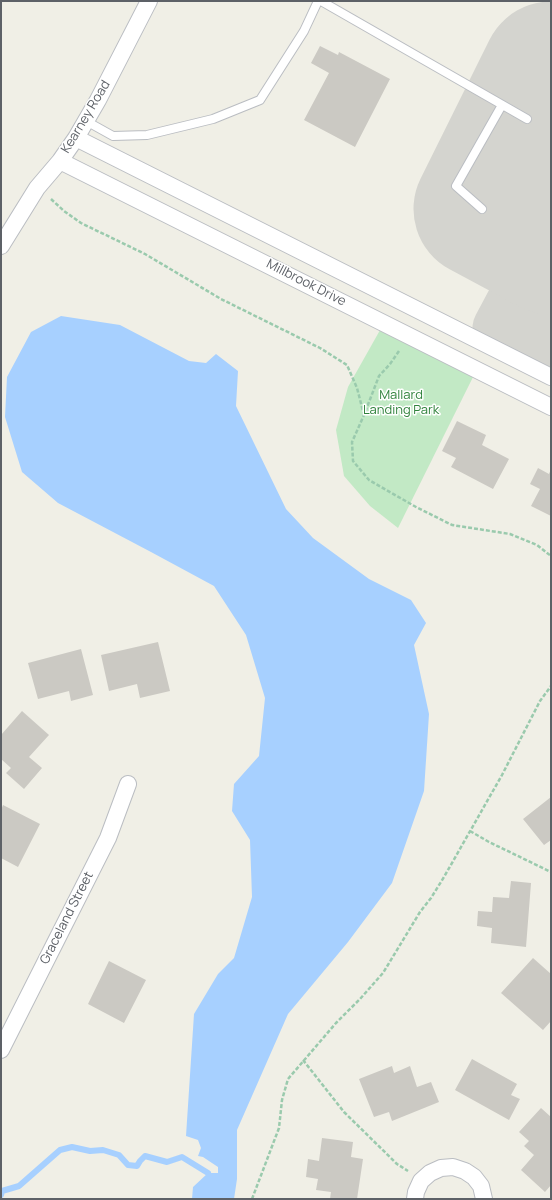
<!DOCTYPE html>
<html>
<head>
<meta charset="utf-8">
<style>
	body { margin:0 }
	#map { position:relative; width:552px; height:1200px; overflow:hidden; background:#f0efe6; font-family:Manrope,sans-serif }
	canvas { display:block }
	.frame { position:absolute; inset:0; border:2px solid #5d6167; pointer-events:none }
</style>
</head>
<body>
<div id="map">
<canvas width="552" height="1200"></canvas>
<div class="frame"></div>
</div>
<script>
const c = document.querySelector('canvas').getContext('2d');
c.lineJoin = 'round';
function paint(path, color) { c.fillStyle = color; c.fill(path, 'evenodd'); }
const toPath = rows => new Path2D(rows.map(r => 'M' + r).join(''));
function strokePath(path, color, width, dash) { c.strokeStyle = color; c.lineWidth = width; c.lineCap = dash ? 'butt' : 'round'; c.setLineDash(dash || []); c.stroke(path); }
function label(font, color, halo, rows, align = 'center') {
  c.font = font + ' Manrope,sans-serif'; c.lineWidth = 3; c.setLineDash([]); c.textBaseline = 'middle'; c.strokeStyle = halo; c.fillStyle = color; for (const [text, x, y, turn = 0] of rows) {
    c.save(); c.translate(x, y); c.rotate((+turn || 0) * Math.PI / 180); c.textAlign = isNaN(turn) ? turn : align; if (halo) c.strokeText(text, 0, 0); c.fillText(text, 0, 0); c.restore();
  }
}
const green = toPath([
	[384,323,477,369,398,528,370,506,344,476,336,430,348,387]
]);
const water = toPath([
	[61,316,120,325,189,361,206,363,216,354,238,371,236,406,286,509,313,538,369,579,411,600,426,623,414,645,429,714,424,791,392,883,348,942,288,1014,237,1130,237,1179,234,1199,192,1199,193,1187,208,1173,218,1173,218,1167,203,1157,198,1156,201,1148,198,1140,186,1136,194,1014,218,974,234,958,252,897,250,840,232,811,234,784,259,756,265,698,246,635,214,586,151,552,58,503,22,472,5,417,7,377,31,332]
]);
const stream = toPath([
	[1,1195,2,1191,19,1186,60,1150,72,1147,90,1151,103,1150,119,1155,128,1165,137,1166,140,1161,145,1156,167,1162,182,1157,208,1173]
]);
const taxiway = toPath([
	[551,206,520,267,524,283,551,296],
	[500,328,524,283],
	[537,346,551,317]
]);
const runway = toPath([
	[551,70,482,209,551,246]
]);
const building = toPath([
	[320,46,338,55,339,52,390,79,355,147,304,120,329,73,311,63],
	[457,421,486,435,482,445,509,459,493,489,451,467,456,458,442,451],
	[538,468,549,474,551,469,551,516,531,506,540,489,530,484],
	[158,642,170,691,140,698,137,684,109,691,101,655],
	[81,649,93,695,71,701,69,691,38,699,28,663],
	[22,711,49,735,29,757,42,768,24,789,6,773,11,768,1,759,1,735],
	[551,797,551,840,544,845,523,819],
	[3,805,40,824,18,867,1,858,1,810],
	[511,881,531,883,526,947,491,943,492,928,477,926,478,911,492,912,493,897,509,898],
	[533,958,551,974,551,1021,543,1030,501,993],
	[109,961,146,980,124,1023,88,1004],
	[472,1059,517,1084,511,1095,520,1099,509,1120,455,1090],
	[392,1066,394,1073,410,1066,417,1087,431,1082,439,1102,392,1121,389,1112,374,1117,359,1079],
	[541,1108,551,1117,551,1185,545,1192,521,1170,534,1155,524,1146,529,1141,519,1132],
	[322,1138,353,1142,351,1157,363,1159,357,1199,330,1199,331,1192,316,1190,318,1179,306,1177,308,1159,319,1161]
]);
const path = toPath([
	[51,199,64,211,81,223,145,254,221,299,320,348,347,365,357,388,364,415],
	[399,351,390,364,379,376,364,415,352,442,353,461,369,480,416,507,452,525,510,534,537,545,551,556],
	[470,831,489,842,551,872],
	[303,1060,344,1112,397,1164,408,1171],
	[252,1199,279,1128,282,1100,288,1079,336,1023,360,999,383,973,420,912,431,898,444,877,502,775,540,701,551,686]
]);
const service = toPath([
	[321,1,527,119],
	[86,121,113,136,147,135,213,119,260,100,304,31,318,1],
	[482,209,456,186,502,105]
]);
const minor = toPath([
	[76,138,551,377],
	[60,161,551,407],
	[1,246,37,188,60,161,76,138,98,100,149,1],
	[1,1050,108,838,128,784],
	[415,1199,416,1192,421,1181,430,1173,441,1168,453,1167,465,1171,474,1177,481,1186,484,1199]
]);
const streetNames = [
	["Kearney Road",86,117,-59],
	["Millbrook Drive",306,283,27],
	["Graceland Street",67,918,-63]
];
const parkNames = [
	["Mallard",401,395],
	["Landing Park",401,410]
];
paint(green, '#c2e9c5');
paint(water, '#a7d0ff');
strokePath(stream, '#a7d0ff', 6);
strokePath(taxiway, '#d4d4cf', 55);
strokePath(runway, '#d4d4cf', 137);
paint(building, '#cbc9c3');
strokePath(service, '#babdc2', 10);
strokePath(minor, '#babdc2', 18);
strokePath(path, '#9acaad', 2.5, [4, 2]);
strokePath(service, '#fff', 8);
strokePath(minor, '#fff', 16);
label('13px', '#5d6167', '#fff', streetNames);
label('13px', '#30823c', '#fff', parkNames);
</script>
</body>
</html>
